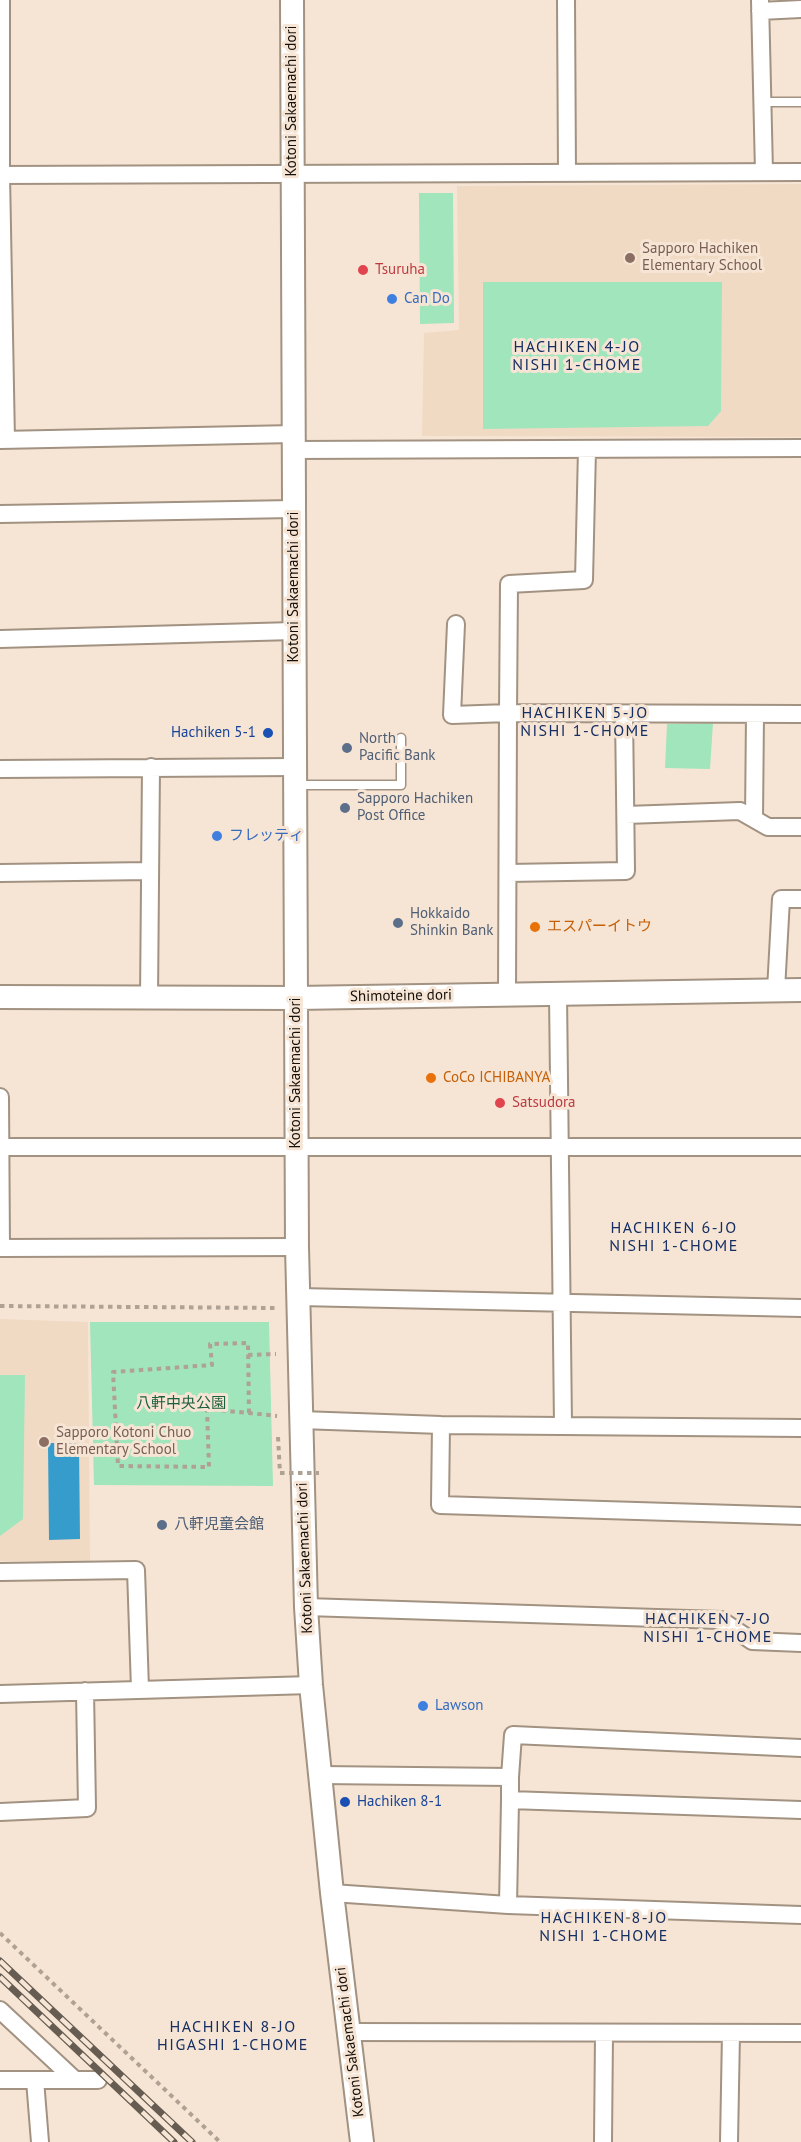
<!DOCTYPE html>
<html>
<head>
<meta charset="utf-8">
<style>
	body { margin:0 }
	canvas { display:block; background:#f6e5d4 }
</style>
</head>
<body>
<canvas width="801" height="2142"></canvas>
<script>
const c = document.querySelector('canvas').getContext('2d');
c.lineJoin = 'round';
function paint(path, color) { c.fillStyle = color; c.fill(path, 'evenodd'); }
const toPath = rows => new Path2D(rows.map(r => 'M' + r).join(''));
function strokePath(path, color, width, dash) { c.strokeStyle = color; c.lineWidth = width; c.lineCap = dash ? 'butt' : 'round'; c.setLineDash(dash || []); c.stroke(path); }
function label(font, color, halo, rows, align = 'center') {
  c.font = font + ' "PT Sans","Noto Sans JP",sans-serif'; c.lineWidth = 6; c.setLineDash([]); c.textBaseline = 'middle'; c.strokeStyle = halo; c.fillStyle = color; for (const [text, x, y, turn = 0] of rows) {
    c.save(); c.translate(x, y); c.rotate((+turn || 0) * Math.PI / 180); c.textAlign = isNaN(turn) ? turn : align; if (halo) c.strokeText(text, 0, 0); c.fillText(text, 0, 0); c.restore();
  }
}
const built = toPath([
	[801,184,801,437,422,436,424,333,459,330,457,186],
	[0,1319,88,1322,90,1562,0,1561]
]);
const green = toPath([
	[419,193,453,193,454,323,420,324],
	[483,282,722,282,721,411,708,426,483,429],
	[713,723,710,769,665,768,667,724],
	[90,1322,269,1322,273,1486,94,1485],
	[0,1375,25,1375,23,1519,0,1536]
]);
const water = toPath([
	[48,1443,79,1443,80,1539,49,1540]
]);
const path = toPath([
	[0,1306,276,1308],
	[248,1355,276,1354],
	[249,1413,248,1343,210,1344,212,1365,113,1372,118,1466,209,1467,207,1409,249,1413,277,1416],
	[278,1437,280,1473],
	[0,1933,220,2142]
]);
const service = toPath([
	[762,102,801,102],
	[295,785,401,785,401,738]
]);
const minor = toPath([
	[1,0,1,175,6,440],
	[566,0,567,173],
	[760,0,764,172],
	[760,11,801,9],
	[0,175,801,172],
	[0,440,294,434],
	[294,450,801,448],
	[0,514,294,509],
	[456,624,452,715,508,713,509,584,584,580,587,449],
	[0,639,294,631],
	[0,769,295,767],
	[626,815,740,811,768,827,801,827],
	[754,819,755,714],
	[0,873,150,871],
	[508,873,626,871,624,714],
	[776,990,781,899,801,899],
	[507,994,508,713,801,714],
	[558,994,563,1425],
	[149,999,151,767],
	[0,1097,1,1248],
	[2,1147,801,1147],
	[0,1248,297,1247],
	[299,1297,801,1308],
	[301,1420,441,1425,801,1428],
	[441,1425,440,1505,801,1516],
	[0,1572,136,1570,140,1689],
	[306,1607,721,1620,752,1641,801,1643],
	[0,1694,311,1685],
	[320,1775,510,1777,513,1735,801,1748],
	[510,1777,510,1800,801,1810],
	[0,1812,87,1808,85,1691],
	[332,1893,508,1905,801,1915],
	[508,1905,510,1800],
	[0,2010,74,2079],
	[349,2032,801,2033],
	[0,2080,98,2080],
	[35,2080,40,2142],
	[603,2142,604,2034],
	[729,2142,731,2033]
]);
const secondary = toPath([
	[292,0,297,1247,306,1607,311,1685,332,1893,362,2142],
	[0,997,296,998,801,990]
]);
const rail = toPath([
	[0,1961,192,2142],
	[0,1977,174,2142]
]);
const pathBridge = toPath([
	[280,1473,319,1473]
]);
const markers = [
	[630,258,6,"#8d6e63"],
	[363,270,6,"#e0444e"],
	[392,299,6,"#3f7fe0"],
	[268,733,6,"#1a4fb4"],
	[347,748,6,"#5c6f8a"],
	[345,808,6,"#5c6f8a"],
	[217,836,6,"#3f7fe0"],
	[398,923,6,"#5c6f8a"],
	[535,927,6,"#e8710a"],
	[431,1078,6,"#e8710a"],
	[500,1103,6,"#e0444e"],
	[44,1442,6,"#8d6e63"],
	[162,1525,6,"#5c6f8a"],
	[423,1706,6,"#3f7fe0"],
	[345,1802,6,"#1a4fb4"]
];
const streetNames = [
	["Kotoni Sakaemachi dori",292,101,-90],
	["Kotoni Sakaemachi dori",294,587,-90],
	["Shimoteine dori",401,996,-1],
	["Kotoni Sakaemachi dori",296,1073,-90],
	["Kotoni Sakaemachi dori",305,1558,-92],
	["Kotoni Sakaemachi dori",350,2042,-97]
];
const educationNames = [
	["Sapporo Hachiken",642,249],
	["Elementary School",642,266],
	["Sapporo Kotoni Chuo",56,1433],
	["Elementary School",56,1450]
];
const healthNames = [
	["Tsuruha",375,270],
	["Satsudora",512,1103]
];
const shopNames = [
	["Can Do",404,299],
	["フレッティ",229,836],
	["Lawson",435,1706]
];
const transitNames = [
	["Hachiken 5-1",256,733],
	["Hachiken 8-1",357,1802,"left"]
];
const serviceNames = [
	["North",359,739],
	["Pacific Bank",359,756],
	["Sapporo Hachiken",357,799],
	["Post Office",357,816],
	["Hokkaido",410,914],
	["Shinkin Bank",410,931],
	["八軒児童会館",174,1525]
];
const foodNames = [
	["エスパーイトウ",547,927],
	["CoCo ICHIBANYA",443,1078]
];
const parkNames = [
	["八軒中央公園",181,1404]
];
const neighbourhoodNames = [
	["HACHIKEN 4-JO",577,347],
	["NISHI 1-CHOME",577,365],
	["HACHIKEN 5-JO",585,713],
	["NISHI 1-CHOME",585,731],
	["HACHIKEN 6-JO",674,1228],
	["NISHI 1-CHOME",674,1246],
	["HACHIKEN 7-JO",708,1619],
	["NISHI 1-CHOME",708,1637],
	["HACHIKEN 8-JO",604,1918],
	["NISHI 1-CHOME",604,1936],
	["HACHIKEN 8-JO",233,2027],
	["HIGASHI 1-CHOME",233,2045]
];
paint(built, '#f1dac4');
paint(green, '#a0e5bc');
paint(water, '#369ccb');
strokePath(service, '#a29282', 11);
strokePath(minor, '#a29282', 20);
strokePath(secondary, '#a29282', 26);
strokePath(path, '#afa194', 4, [4.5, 4.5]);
strokePath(service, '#fff', 8);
strokePath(minor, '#fff', 16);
strokePath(secondary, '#fff', 22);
strokePath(rail, '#665c52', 7);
strokePath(rail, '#f6e5d4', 4.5, [14]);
strokePath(pathBridge, '#afa194', 4, [4.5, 4.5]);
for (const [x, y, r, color] of markers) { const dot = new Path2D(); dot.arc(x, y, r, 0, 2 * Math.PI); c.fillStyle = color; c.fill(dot); strokePath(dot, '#f6e5d4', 2); }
label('15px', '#150f09', '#f6e5d4', streetNames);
label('15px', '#785e54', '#f6e5d4', educationNames, 'left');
label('15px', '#be3a42', '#f6e5d4', healthNames, 'left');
label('15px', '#366cbe', '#f6e5d4', shopNames, 'left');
label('15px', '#164399', '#f6e5d4', transitNames, 'right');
label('15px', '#4e5e75', '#f6e5d4', serviceNames, 'left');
label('15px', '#c56008', '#f6e5d4', foodNames, 'left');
label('15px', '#1b5f3e', '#f6e5d4', parkNames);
c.letterSpacing = '1.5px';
label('16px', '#152e63', '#f6e5d4', neighbourhoodNames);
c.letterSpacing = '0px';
</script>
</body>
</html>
